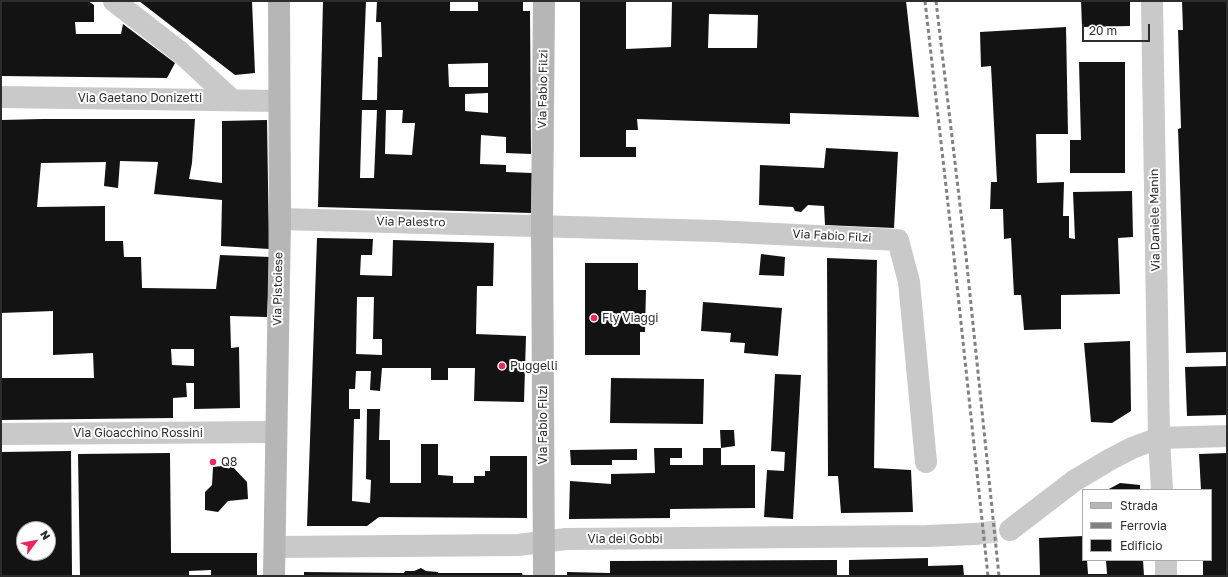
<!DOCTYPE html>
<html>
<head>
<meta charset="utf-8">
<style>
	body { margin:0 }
	#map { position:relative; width:1228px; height:577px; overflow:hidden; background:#fff; font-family:"Golos Text",sans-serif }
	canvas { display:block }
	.frame { position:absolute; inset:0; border:2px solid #2c2c2c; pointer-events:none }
	.legend { position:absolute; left:1082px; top:489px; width:130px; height:72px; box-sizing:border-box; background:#fff; border:1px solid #ababab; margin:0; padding:5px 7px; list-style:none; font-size:12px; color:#2c2c2c }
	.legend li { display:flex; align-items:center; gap:8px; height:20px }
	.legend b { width:20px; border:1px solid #ababab }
	.north { position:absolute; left:16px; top:521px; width:40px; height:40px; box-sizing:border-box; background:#fff; border:1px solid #ababab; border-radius:50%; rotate:58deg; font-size:11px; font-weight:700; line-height:16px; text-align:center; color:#2c2c2c }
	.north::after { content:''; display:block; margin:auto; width:14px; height:18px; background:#ea285c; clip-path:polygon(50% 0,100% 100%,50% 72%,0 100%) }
	.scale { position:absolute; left:1082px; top:24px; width:68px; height:18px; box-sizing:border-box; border:2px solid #2c2c2c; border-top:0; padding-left:5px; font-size:12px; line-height:14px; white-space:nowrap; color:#2c2c2c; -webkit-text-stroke:3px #fff; paint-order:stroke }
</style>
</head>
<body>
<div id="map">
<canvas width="1228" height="577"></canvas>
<div class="frame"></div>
<ul class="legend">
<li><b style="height:5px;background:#b6b6b6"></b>Strada</li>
<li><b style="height:5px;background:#818181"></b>Ferrovia</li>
<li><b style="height:11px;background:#131313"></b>Edificio</li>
</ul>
<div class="north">N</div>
<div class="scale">20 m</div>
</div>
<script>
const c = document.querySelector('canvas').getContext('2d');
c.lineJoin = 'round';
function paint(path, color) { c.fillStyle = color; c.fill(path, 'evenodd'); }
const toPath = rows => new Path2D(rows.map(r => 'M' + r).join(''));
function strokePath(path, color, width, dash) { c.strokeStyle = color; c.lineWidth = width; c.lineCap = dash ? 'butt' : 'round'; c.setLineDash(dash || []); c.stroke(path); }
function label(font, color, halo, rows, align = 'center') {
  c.font = font + ' "Golos Text",sans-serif'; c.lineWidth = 4; c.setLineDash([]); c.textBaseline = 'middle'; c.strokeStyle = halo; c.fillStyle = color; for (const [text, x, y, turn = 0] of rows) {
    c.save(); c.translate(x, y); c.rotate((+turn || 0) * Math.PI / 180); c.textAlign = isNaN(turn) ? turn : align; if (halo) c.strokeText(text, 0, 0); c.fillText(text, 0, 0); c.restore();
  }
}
const building = toPath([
	[1,1,88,1,94,5,94,22,75,22,76,34,121,34,123,24,175,63,167,78,1,76],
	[139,1,252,1,255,73,235,75],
	[323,1,366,1,362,100,377,100,378,57,382,57,381,22,376,22,377,1,450,1,450,11,478,11,478,1,523,1,523,11,530,11,531,154,506,153,506,137,481,135,480,164,506,165,506,172,532,173,531,213,318,207],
	[488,63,488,87,449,87,448,64],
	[488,93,488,113,465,111,465,94],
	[362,110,377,110,374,178,360,178],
	[386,110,403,110,402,123,415,123,412,155,385,154],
	[580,1,626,1,626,49,671,47,672,1,906,1,919,117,790,113,790,124,637,119,638,130,626,130,626,147,636,147,636,157,580,157],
	[709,14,758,15,757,48,708,48],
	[1081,1,1130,1,1130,26,1082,27],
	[1182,1,1227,1,1227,352,1186,353,1178,129,1181,128,1178,30,1183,30],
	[1066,27,1068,134,1036,134,1037,183,1064,182,1063,216,1069,216,1069,238,1075,239,1073,192,1132,191,1133,237,1118,238,1120,294,1061,295,1061,329,1024,330,1021,295,1014,295,1011,238,1004,239,1003,209,990,209,991,182,997,182,991,66,981,67,980,32],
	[1079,62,1125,62,1125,173,1070,173,1070,140,1081,140],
	[43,119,195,119,192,163,189,179,222,183,222,121,267,120,269,249,221,246,222,200,154,194,158,162,120,161,118,188,104,186,106,162,41,163,37,207,105,206,105,241,123,241,124,257,141,257,142,288,216,289,220,255,270,257,267,317,230,316,231,348,239,347,240,408,194,409,194,383,186,383,187,397,173,398,173,418,1,420,1,378,94,378,93,353,53,355,53,311,1,313,1,120],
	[171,349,194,349,194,366,172,365],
	[826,148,898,152,894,228,825,225,824,206,808,205,801,212,795,211,793,207,759,205,760,165,824,168],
	[317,238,373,239,372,255,361,255,360,275,392,276,393,240,494,243,493,286,477,286,476,334,526,336,524,402,474,401,475,368,448,368,448,380,431,380,431,368,382,368,380,391,370,390,371,371,356,371,355,389,349,389,349,409,360,409,360,419,354,419,352,501,370,503,371,480,366,479,367,409,380,409,379,440,390,440,390,483,421,483,421,444,438,444,438,475,453,476,453,483,474,483,474,476,485,476,485,471,490,471,490,456,527,456,527,518,379,517,367,526,307,526],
	[357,297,374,297,373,339,382,339,382,355,356,354],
	[761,254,785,257,784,276,759,275],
	[827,258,877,260,874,468,911,470,913,512,841,513,838,476,828,476],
	[585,263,638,263,638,290,646,290,645,332,640,332,640,355,585,355],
	[703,302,782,308,778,356,744,353,745,343,730,342,731,333,701,331],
	[1130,341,1131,411,1112,423,1091,422,1084,343],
	[1227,366,1227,415,1187,416,1185,367],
	[775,374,801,375,793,519,764,517,767,470,784,471,785,452,771,451],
	[611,378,704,379,703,424,610,423],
	[720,430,734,430,735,446,721,448],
	[654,448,682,448,682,458,670,458,670,465,703,465,703,448,721,448,721,465,755,465,755,508,670,509,670,518,569,519,570,481,611,484,611,474,655,473],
	[637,449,637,460,612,460,612,465,571,465,570,450],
	[71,451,72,576,1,576,1,452],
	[24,529,48,529,48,553,24,553],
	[170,453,171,553,257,553,257,576,211,576,211,570,189,571,189,576,80,576,78,454],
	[1227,453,1227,576,1203,576,1203,560,1211,560,1211,490,1201,490,1199,454],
	[231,465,247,482,248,499,228,501,218,512,205,510,205,492,212,485,213,467],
	[1120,483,1140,485,1140,490,1107,490],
	[1083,536,1083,560,1087,560,1088,574,1107,574,1106,560,1143,560,1144,576,1040,576,1039,538],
	[928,558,928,566,963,565,964,576,849,576,849,560],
	[837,560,837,576,567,576,567,572,610,573,610,561],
	[421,568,426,571,438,572,438,573,522,573,523,576,304,576,304,572,404,573,405,571,414,571]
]);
const streetTunnel = toPath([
	[975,534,1010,530]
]);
const street = toPath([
	[114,1,180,52,231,99],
	[1152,1,1159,438,1162,490],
	[1,97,279,101],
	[280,219,715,231,898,240,909,282,926,462],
	[1,434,275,432],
	[1010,530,1074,481,1109,460,1132,448,1159,438,1227,436],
	[275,547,518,545,566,539,927,536,975,534],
	[1166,560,1166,576]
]);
const secondary = toPath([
	[544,1,542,225,544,576],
	[274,576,280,219,279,1]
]);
const rail = toPath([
	[925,1,954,257,988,576],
	[936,1,966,256,999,576]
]);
const markers = [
	[594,318,4,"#ea285c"],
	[502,366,4,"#ea285c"],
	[213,462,4,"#ea285c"]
];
const streetNames = [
	["Via Fabio Filzi",543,89,-89],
	["Via Gaetano Donizetti",140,98],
	["Via Daniele Manin",1155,220,-91],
	["Via Palestro",411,222,1],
	["Via Fabio Filzi",832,236,3],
	["Via Pistoiese",278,289,-89],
	["Via Fabio Filzi",543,425,-90],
	["Via Gioacchino Rossini",138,433],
	["Via dei Gobbi",625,539]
];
const poiNames = [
	["Fly Viaggi",602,318],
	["Puggelli",510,366],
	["Q8",221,462]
];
paint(building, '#131313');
strokePath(streetTunnel, '#d5d5d5', 22, [22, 11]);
strokePath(street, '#c9c9c9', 22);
strokePath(secondary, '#b6b6b6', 22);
strokePath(rail, '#818181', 3, [4, 3]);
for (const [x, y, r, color] of markers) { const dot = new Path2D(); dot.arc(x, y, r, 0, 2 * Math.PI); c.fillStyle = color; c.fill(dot); strokePath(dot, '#fff', 1.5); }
label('12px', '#2c2c2c', '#fff', streetNames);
label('12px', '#2c2c2c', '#fff', poiNames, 'left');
</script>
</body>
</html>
